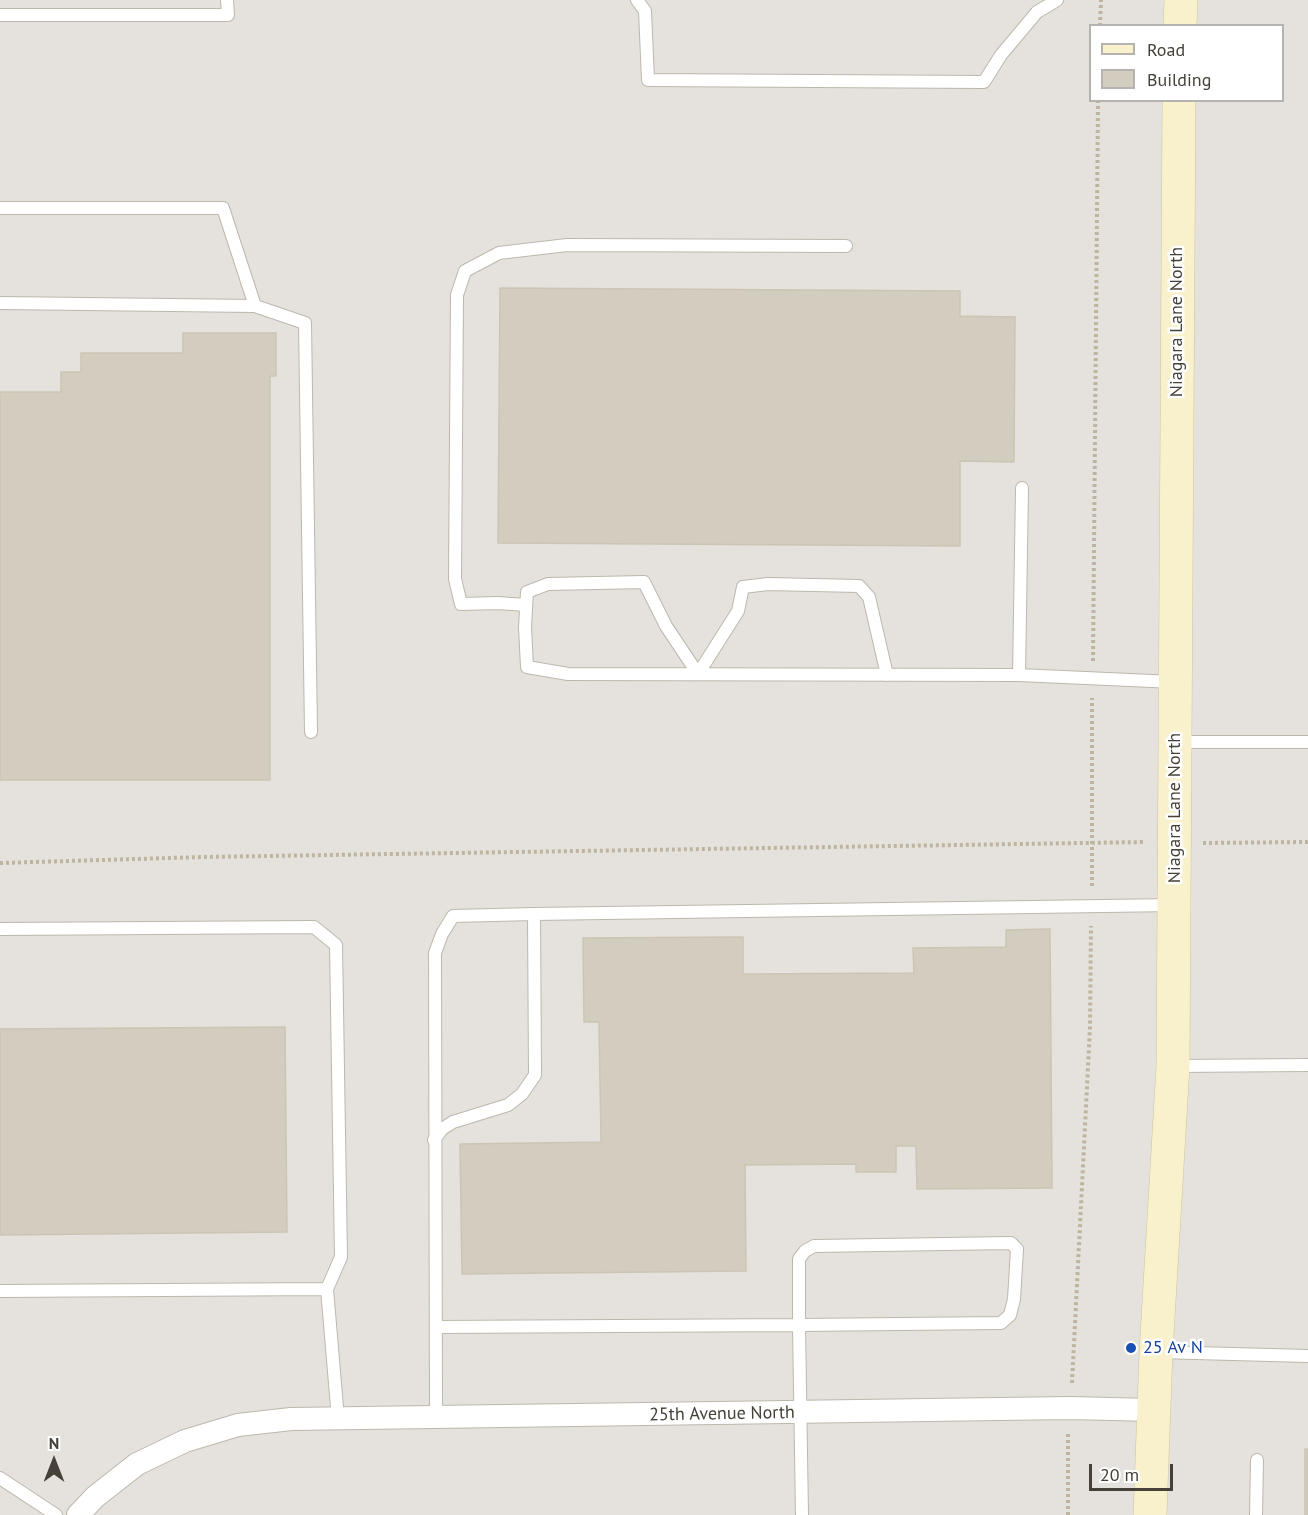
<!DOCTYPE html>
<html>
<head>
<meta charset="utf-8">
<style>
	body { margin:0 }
	#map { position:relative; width:1308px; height:1515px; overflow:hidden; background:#f2f0e8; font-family:"PT Sans",sans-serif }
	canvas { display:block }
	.legend { position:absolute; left:1089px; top:24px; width:195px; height:78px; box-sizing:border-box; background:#fff; border:2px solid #b5b3af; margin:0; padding:8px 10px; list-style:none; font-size:18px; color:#454138 }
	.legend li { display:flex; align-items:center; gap:12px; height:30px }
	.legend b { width:30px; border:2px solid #b5b3af }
	.north { position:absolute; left:24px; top:1431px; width:60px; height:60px; -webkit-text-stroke:4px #fff; paint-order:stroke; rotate:0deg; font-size:16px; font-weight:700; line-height:24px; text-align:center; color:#454138 }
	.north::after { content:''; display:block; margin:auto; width:21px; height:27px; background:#454138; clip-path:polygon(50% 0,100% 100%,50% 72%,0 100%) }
	.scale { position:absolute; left:1089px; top:1464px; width:84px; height:27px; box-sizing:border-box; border:3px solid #454138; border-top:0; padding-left:8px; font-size:18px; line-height:21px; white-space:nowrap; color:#454138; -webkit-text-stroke:4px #fff; paint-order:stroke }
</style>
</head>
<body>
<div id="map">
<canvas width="1308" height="1515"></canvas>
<ul class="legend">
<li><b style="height:8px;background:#f8f1cc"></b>Road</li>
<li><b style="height:16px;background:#d2cdbf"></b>Building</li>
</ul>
<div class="north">N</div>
<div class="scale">20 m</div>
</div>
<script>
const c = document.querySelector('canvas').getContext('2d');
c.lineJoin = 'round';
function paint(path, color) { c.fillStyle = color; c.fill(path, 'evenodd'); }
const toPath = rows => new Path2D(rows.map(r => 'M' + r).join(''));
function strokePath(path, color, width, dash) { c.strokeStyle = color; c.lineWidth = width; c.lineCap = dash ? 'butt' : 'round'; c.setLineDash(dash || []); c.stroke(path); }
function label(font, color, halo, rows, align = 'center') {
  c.font = font + ' "PT Sans",sans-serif'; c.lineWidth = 5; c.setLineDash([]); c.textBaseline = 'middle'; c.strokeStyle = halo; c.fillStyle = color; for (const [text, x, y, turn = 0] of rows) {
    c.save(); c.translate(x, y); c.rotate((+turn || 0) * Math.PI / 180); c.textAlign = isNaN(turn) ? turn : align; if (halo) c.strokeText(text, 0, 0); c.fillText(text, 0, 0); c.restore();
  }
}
const industrial = toPath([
	[0,0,1308,0,1308,1515,0,1515],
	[1090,26,1282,26,1282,100,1090,100]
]);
const building = toPath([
	[500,288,960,291,960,316,1015,317,1014,462,960,461,960,546,498,543,500,288],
	[183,333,276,333,276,376,270,376,270,780,0,780,0,392,61,392,61,372,81,372,81,353,183,353,183,333],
	[1050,929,1052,1188,917,1189,916,1146,896,1146,896,1172,856,1172,856,1164,745,1165,746,1271,462,1274,460,1144,601,1142,599,1022,584,1022,583,938,743,937,743,974,914,973,913,948,1006,947,1006,930,1050,929],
	[285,1027,287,1232,0,1235,0,1029,285,1027],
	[1305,1449,1308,1449,1308,1515,1305,1515,1305,1449]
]);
const path = toPath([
	[1100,26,1101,0],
	[1093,661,1098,100],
	[1203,843,1308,842],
	[0,863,203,857,1145,842],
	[1092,886,1092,698],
	[1072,1383,1090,1028,1091,926],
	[1068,1515,1068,1432]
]);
const lane = toPath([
	[637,0,645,11,648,80,984,82,1001,55,1037,12,1057,0],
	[0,15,228,15,227,0],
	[0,208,223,208,255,306,305,323,311,732],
	[0,303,255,306],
	[526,605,498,603,461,604,455,579,457,295,465,271,499,253,567,245,846,246],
	[887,675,869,597,859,586,768,584,743,587,738,611,698,674,666,626,644,582,548,584,527,592,525,627,527,667,568,674,1019,675,1174,682],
	[1019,675,1022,488],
	[1176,742,1308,742],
	[0,929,314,927,336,945,341,1257,327,1289],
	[1174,1066,1308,1065],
	[434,1140,442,1129,453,1122,508,1105,522,1094,535,1075,534,914,1174,905],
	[0,1291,327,1289,338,1419],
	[436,1327,799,1325,1001,1323,1010,1315,1014,1299,1017,1249,1011,1243,814,1246,805,1251,799,1259,799,1325,802,1515],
	[1157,1352,1308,1356],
	[436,1417,435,953,442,934,453,916,534,914],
	[0,1478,56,1515],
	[1256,1515,1257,1460]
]);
const street = toPath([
	[78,1515,95,1497,137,1464,185,1441,238,1425,291,1419,1070,1408,1153,1410]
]);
const secondary = toPath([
	[1180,26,1181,0],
	[1150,1515,1156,1352,1173,1066,1179,100]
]);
const markers = [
	[1131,1348,6,"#1a4fb4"]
];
const streetNames = [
	["Niagara Lane North",1177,322,-90],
	["Niagara Lane North",1175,808,-90],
	["25th Avenue North",722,1414,-1]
];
const transitNames = [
	["25 Av N",1143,1348]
];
paint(industrial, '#e5e2dd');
paint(building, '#d2cdbf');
strokePath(building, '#ccc5b3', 1.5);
strokePath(lane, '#bdb8ac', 14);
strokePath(street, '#bdb8ac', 24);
strokePath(secondary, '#ccc59d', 34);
strokePath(path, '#bdb59f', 4, [3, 3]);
strokePath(lane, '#fff', 12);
strokePath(street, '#fff', 22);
strokePath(secondary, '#f8f1cc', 33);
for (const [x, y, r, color] of markers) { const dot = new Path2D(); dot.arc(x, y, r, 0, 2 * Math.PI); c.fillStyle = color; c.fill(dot); strokePath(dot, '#fff', 2); }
label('18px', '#454138', '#fff', streetNames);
label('18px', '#164399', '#fff', transitNames, 'left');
</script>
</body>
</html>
